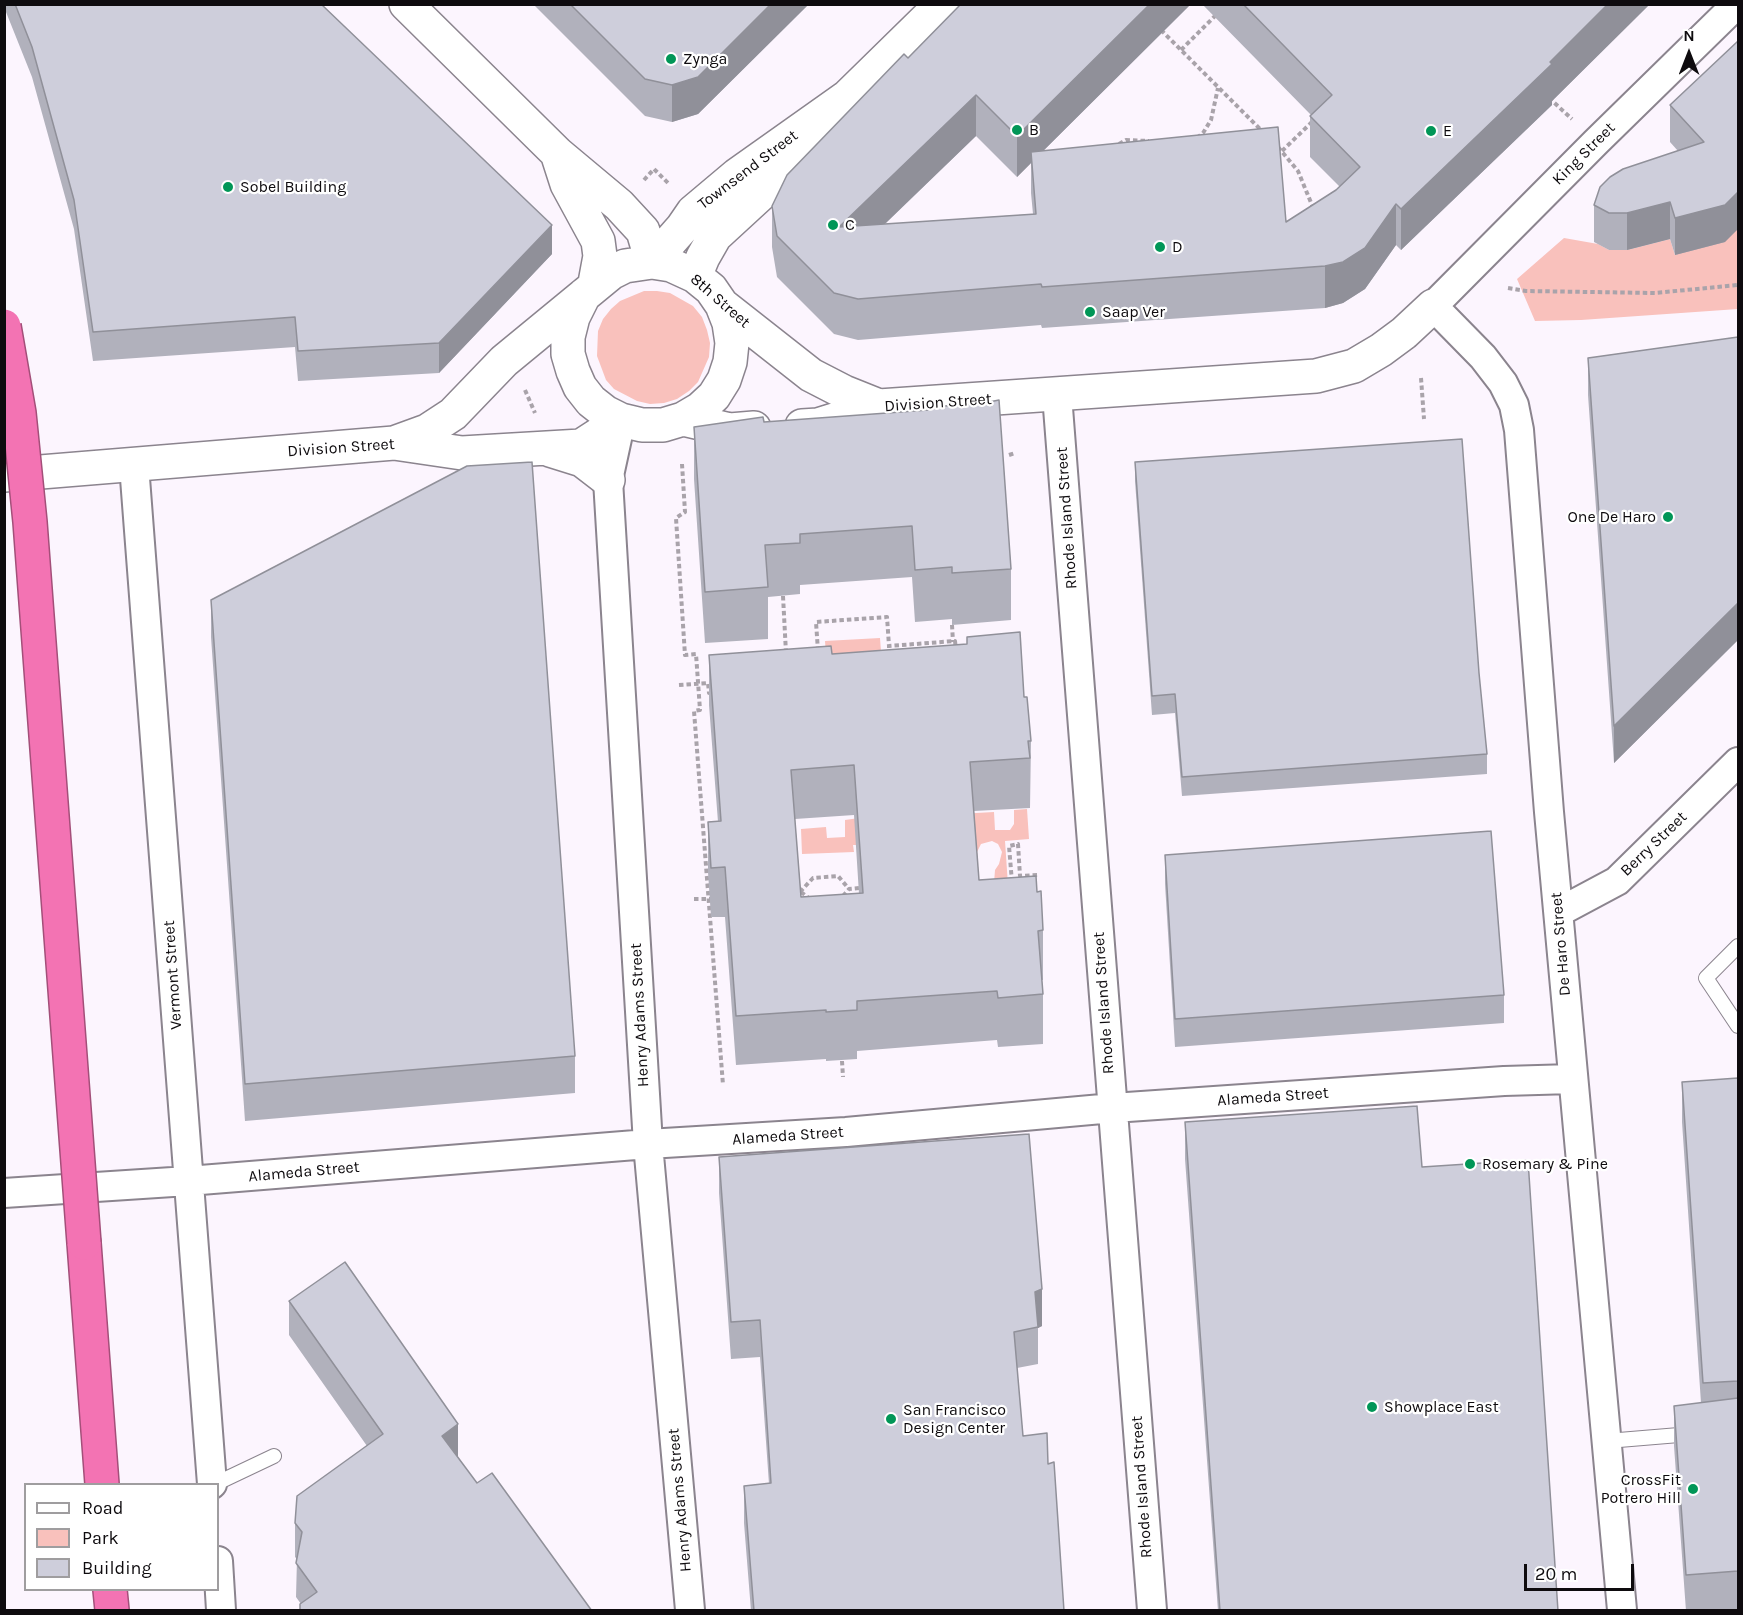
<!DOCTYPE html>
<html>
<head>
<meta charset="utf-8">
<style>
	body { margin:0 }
	#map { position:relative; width:1743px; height:1615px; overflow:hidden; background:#fcf5fe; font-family:Karla,sans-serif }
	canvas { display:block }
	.frame { position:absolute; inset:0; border:6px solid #0e0b0e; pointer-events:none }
	.legend { position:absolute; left:24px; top:1483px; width:195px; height:108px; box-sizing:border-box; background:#fff; border:2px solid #9f9d9f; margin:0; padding:8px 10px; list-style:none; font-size:18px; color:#0e0b0e }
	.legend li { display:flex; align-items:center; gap:12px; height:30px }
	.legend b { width:30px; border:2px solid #9f9d9f }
	.north { position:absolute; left:1659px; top:24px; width:60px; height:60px; -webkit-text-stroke:4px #fff; paint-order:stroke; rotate:0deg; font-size:16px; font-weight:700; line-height:24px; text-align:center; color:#0e0b0e }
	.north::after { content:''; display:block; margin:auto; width:21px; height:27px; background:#0e0b0e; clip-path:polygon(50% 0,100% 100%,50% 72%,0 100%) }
	.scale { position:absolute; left:1524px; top:1564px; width:110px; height:27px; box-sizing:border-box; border:3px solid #0e0b0e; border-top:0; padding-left:8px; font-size:18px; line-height:21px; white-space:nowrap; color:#0e0b0e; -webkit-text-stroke:4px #fff; paint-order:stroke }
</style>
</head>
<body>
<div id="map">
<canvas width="1743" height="1615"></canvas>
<div class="frame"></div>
<ul class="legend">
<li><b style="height:8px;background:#fff"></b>Road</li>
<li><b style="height:16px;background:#f9c1bc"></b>Park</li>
<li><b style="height:16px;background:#cecedb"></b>Building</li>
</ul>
<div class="north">N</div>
<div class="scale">20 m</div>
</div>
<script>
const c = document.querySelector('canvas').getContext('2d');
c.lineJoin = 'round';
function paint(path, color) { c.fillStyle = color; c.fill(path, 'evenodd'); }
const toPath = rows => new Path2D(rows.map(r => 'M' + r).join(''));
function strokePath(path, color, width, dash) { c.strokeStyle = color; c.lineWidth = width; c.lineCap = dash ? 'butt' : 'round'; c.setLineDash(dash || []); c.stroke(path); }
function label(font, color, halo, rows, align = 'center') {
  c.font = font + ' Karla,sans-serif'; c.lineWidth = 4.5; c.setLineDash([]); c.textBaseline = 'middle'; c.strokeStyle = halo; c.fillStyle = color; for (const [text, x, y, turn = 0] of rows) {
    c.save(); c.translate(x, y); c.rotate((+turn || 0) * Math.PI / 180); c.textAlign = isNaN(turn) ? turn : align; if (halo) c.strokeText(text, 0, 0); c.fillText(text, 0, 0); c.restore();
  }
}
const green = toPath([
	[1738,227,1738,309,1581,320,1535,321,1517,279,1564,238,1598,244,1609,250,1627,250,1670,239,1675,255],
	[644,291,657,291,670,293,693,306,702,317,707,330,710,343,709,357,698,382,689,391,677,399,664,403,650,404,637,401,614,389,606,380,597,356,598,331,603,319,611,309,620,301],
	[880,638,882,665,827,669,825,641],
	[1027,809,1029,839,1005,841,1009,900,994,883,995,870,999,864,1002,852,998,844,992,841,981,844,977,852,978,861,976,869,958,814,994,812,995,830,1010,830,1014,824,1014,810],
	[859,818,861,845,853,845,854,852,802,854,801,829,826,827,827,838,845,837,845,820]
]);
const path = toPath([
	[1161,30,1262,131],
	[1181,50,1216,15],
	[1549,98,1572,119],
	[1197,138,1203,133,1211,120,1218,88],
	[1119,144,1126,140,1149,141],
	[1278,147,1298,171,1314,210],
	[1282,151,1314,120],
	[644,180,654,169,670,185],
	[1508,288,1526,291,1655,293,1738,285],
	[1421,378,1424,419],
	[525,390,535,413],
	[1009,455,1015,453],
	[682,464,685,512,676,518,685,655,696,654,700,710,694,711,723,1085],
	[783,596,786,653],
	[952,625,953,642],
	[889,648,889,646,955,641,956,650],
	[818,651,816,622,887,617,889,646],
	[679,685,708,683,709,693,714,693],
	[1012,882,1009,846,1018,844,1020,876,1038,875],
	[800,892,813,878,838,876,849,889],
	[801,892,810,899],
	[843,896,849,889,859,888],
	[694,899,711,899],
	[842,1061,843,1077]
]);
const service = toPath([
	[1738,946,1706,978,1738,1026],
	[1607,1441,1691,1434],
	[215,1484,274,1456]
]);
const minor = toPath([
	[1057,395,1152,1610],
	[621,420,608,480,648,1144,690,1610],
	[134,465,212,1484],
	[1559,912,1617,881,1738,762],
	[4,1193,188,1181,648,1144,846,1132,1113,1108,1504,1081,1572,1079],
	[218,1561,221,1610],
	[1622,1610,1549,812,1519,430,1514,405,1503,383,1483,357,1433,306,1596,142,1737,4]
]);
const tertiary = toPath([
	[406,4,558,154,619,205,643,231,652,262],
	[558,156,567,184,598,241,600,256,595,283],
	[652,262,682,228,693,212,737,175,847,97,942,4],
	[695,276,703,257,715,236,827,133],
	[584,295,573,317,568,337,568,354,573,371,580,387,591,401,605,412,621,420,642,425,663,425,683,419,730,430,754,428],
	[683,419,700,409,714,396,724,380,730,362,732,343,729,323,722,305],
	[802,426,818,425,879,406,1316,376,1354,366,1381,350,1404,333,1433,306],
	[394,443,427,431,453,414,504,361,611,273,625,266,652,262,671,265,695,276,711,289,722,305,811,375,844,392,879,406],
	[550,450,582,460,608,480],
	[4,475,394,443,462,453,581,446,621,420]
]);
const motorway = toPath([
	[84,1243,102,1484],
	[110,1590,112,1610]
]);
const motorwayBridge = toPath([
	[4,326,19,413,30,522,84,1243]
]);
const wall = toPath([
	[4,4,321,4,552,254,439,373,298,381,295,347,93,361,74,229,32,77,4,7],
	[533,4,809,4,698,114,672,122,645,116],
	[961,4,1191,4,1044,150,1286,222,1336,190,1340,187,1310,157,1310,116,1311,115,1202,4,1650,4,1552,101,1552,105,1401,250,1396,245,1365,289,1343,303,1325,308,1042,328,1041,325,858,340,834,334,777,277,772,247,772,206,908,58],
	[976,136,1017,177,1031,163,1031,193,1033,214,885,224],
	[1738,41,1725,242,1675,255,1670,239,1627,250,1609,250,1594,242,1594,205,1678,151,1670,142,1670,105],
	[1738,337,1738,640,1614,763,1588,395,1588,358],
	[694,427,1011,569,1011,620,952,625,952,619,915,622,912,577,800,585,800,594,768,597,768,639,705,643,694,479],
	[1135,462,1479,673,1487,754,1487,774,1182,796,1175,713,1152,715,1135,481],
	[211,600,575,1056,575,1093,245,1121,211,637],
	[967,637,1024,697,1031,741,1030,808,974,811,979,880,1037,892,1043,930,1043,980,1042,980,1043,994,1043,1044,998,1047,997,1040,857,1051,857,1059,826,1061,826,1059,736,1065,725,917,711,917,708,872,708,822,718,822,709,705,709,655,832,654,967,644],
	[854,815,859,894,801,897,795,819],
	[1165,855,1504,995,1504,1023,1175,1047,1165,884],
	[1738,1078,1738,1611,1686,1611,1674,1446,1674,1406,1701,1403,1682,1122,1682,1082],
	[1185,1122,1422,1167,1558,1611,1218,1611,1185,1159],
	[719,1157,1042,1326,1038,1328,1038,1364,1017,1368,1023,1436,1048,1464,1064,1611,751,1611,744,1523,744,1486,769,1484,760,1357,731,1359,719,1193],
	[289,1301,458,1458,477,1483,301,1604,296,1597,297,1559,295,1557,295,1523,367,1446,289,1335]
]);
const shadedWall = toPath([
	[771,4,809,4,698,114,672,122,672,85],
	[1150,4,1191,4,1032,162,1031,152,1031,163,1017,177,1017,136],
	[1608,4,1650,4,1552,101,1552,105,1401,250,1401,209],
	[976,95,976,136,839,268,839,227],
	[1738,192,1738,229,1725,242,1675,255,1675,218],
	[1670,202,1670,239,1627,250,1627,213],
	[1396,204,1396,245,1365,289,1343,303,1325,308,1325,266],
	[552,225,552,254,439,373,439,343],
	[1738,603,1738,640,1614,763,1614,726],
	[1042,1289,1042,1326,1038,1328,1035,1292],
	[458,1424,458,1458,442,1436]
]);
const building = toPath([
	[15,4,321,4,552,225,439,343,298,351,295,317,93,332,74,200,32,47,15,4],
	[570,4,771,4,698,77,672,85,645,79,570,4],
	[961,4,1150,4,1017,136,976,95,839,227,1036,214,1031,152,1278,127,1286,222,1336,190,1360,167,1310,116,1332,95,1243,4,1608,4,1550,62,1552,64,1401,209,1396,204,1365,248,1343,262,1325,266,1042,287,1041,284,858,299,834,293,777,236,772,206,787,175,904,54,908,58,961,4],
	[1738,41,1738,192,1725,205,1675,218,1670,202,1627,213,1609,213,1594,205,1600,187,1610,177,1623,169,1704,142,1670,105,1738,41],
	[1738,337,1738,603,1614,726,1588,358,1738,337],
	[999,400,1011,569,952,573,952,567,915,570,912,526,800,534,800,543,765,545,768,587,705,592,694,427,763,417,764,422,928,410,928,407,979,404,999,400],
	[1462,439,1479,673,1487,754,1182,777,1175,694,1152,696,1135,462,1462,439],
	[532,462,575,1056,245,1084,211,600,467,466,532,462],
	[1020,632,1024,697,1027,697,1031,741,1028,741,1030,758,970,762,979,880,1036,876,1037,892,1041,891,1043,930,1038,931,1043,994,998,998,997,991,857,1001,857,1010,826,1012,826,1010,736,1016,725,867,711,868,708,822,721,821,709,655,831,646,832,654,967,644,967,637,1020,632],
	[854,765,863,893,801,897,791,770,854,765],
	[1491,831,1504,995,1175,1019,1165,855,1491,831],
	[1738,1078,1738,1381,1703,1383,1682,1082,1738,1078],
	[1417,1106,1422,1167,1528,1160,1558,1611,1220,1611,1185,1122,1417,1106],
	[1029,1134,1042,1289,1035,1292,1038,1327,1014,1332,1023,1436,1047,1433,1048,1464,1054,1462,1064,1611,754,1611,744,1486,771,1483,760,1320,731,1322,719,1157,1029,1134],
	[345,1262,458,1424,442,1436,477,1483,492,1473,592,1611,300,1611,300,1604,317,1592,296,1563,302,1532,295,1523,297,1496,383,1434,289,1301,345,1262],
	[1738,1398,1738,1571,1686,1575,1674,1406,1738,1398]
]);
const markers = [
	[671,59,6,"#019657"],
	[1017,130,6,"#019657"],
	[1431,131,6,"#019657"],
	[228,187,6,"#019657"],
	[833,225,6,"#019657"],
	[1160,247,6,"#019657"],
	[1090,312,6,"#019657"],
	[1668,517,6,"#019657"],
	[1470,1164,6,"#019657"],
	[1372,1407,6,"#019657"],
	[891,1419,6,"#019657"],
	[1693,1489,6,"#019657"]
];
const poiNames = [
	["Zynga",683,59],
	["B",1029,130],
	["E",1443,131],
	["Sobel Building",240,187],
	["C",845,225],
	["D",1172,247],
	["Saap Ver",1102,312],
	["One De Haro",1656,517,"right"],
	["Rosemary & Pine",1482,1164],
	["Showplace East",1384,1407],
	["San Francisco",903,1410],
	["Design Center",903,1428],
	["CrossFit",1681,1480,"right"],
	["Potrero Hill",1681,1498,"right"]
];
const streetNames = [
	["King Street",1584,154,-45],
	["Townsend Street",748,170,-37],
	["8th Street",720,301,41],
	["Division Street",938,403,-4],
	["Division Street",341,448,-4],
	["Rhode Island Street",1067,518,-94],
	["Berry Street",1654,844,-44],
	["De Haro Street",1561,944,-95],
	["Vermont Street",173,975,-94],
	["Rhode Island Street",1104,1003,-94],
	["Henry Adams Street",640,1015,-93],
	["Alameda Street",1273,1097,-4],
	["Alameda Street",788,1136,-4],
	["Alameda Street",304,1172,-5],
	["Rhode Island Street",1142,1487,-94],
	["Henry Adams Street",680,1500,-95]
];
paint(green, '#f9c1bc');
strokePath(service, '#8b848e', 16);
strokePath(minor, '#8b848e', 32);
strokePath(tertiary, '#8b848e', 36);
strokePath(motorway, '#a34f79', 36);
strokePath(path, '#a9a3aa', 4, [4.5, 3]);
strokePath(service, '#fff', 14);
strokePath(minor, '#fff', 28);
strokePath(tertiary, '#fff', 33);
strokePath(motorway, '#f373b3', 33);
strokePath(motorwayBridge, '#a34f79', 36, []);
strokePath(motorwayBridge, '#f373b3', 33);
paint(wall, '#b1b1bc');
paint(shadedWall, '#909099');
paint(building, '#cecedb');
strokePath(building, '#909099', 1.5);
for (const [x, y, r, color] of markers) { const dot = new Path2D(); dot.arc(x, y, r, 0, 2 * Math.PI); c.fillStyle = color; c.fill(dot); strokePath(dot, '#fff', 2); }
label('16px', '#0e0b0e', '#fff', poiNames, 'left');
label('16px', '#0e0b0e', '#fff', streetNames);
</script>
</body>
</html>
